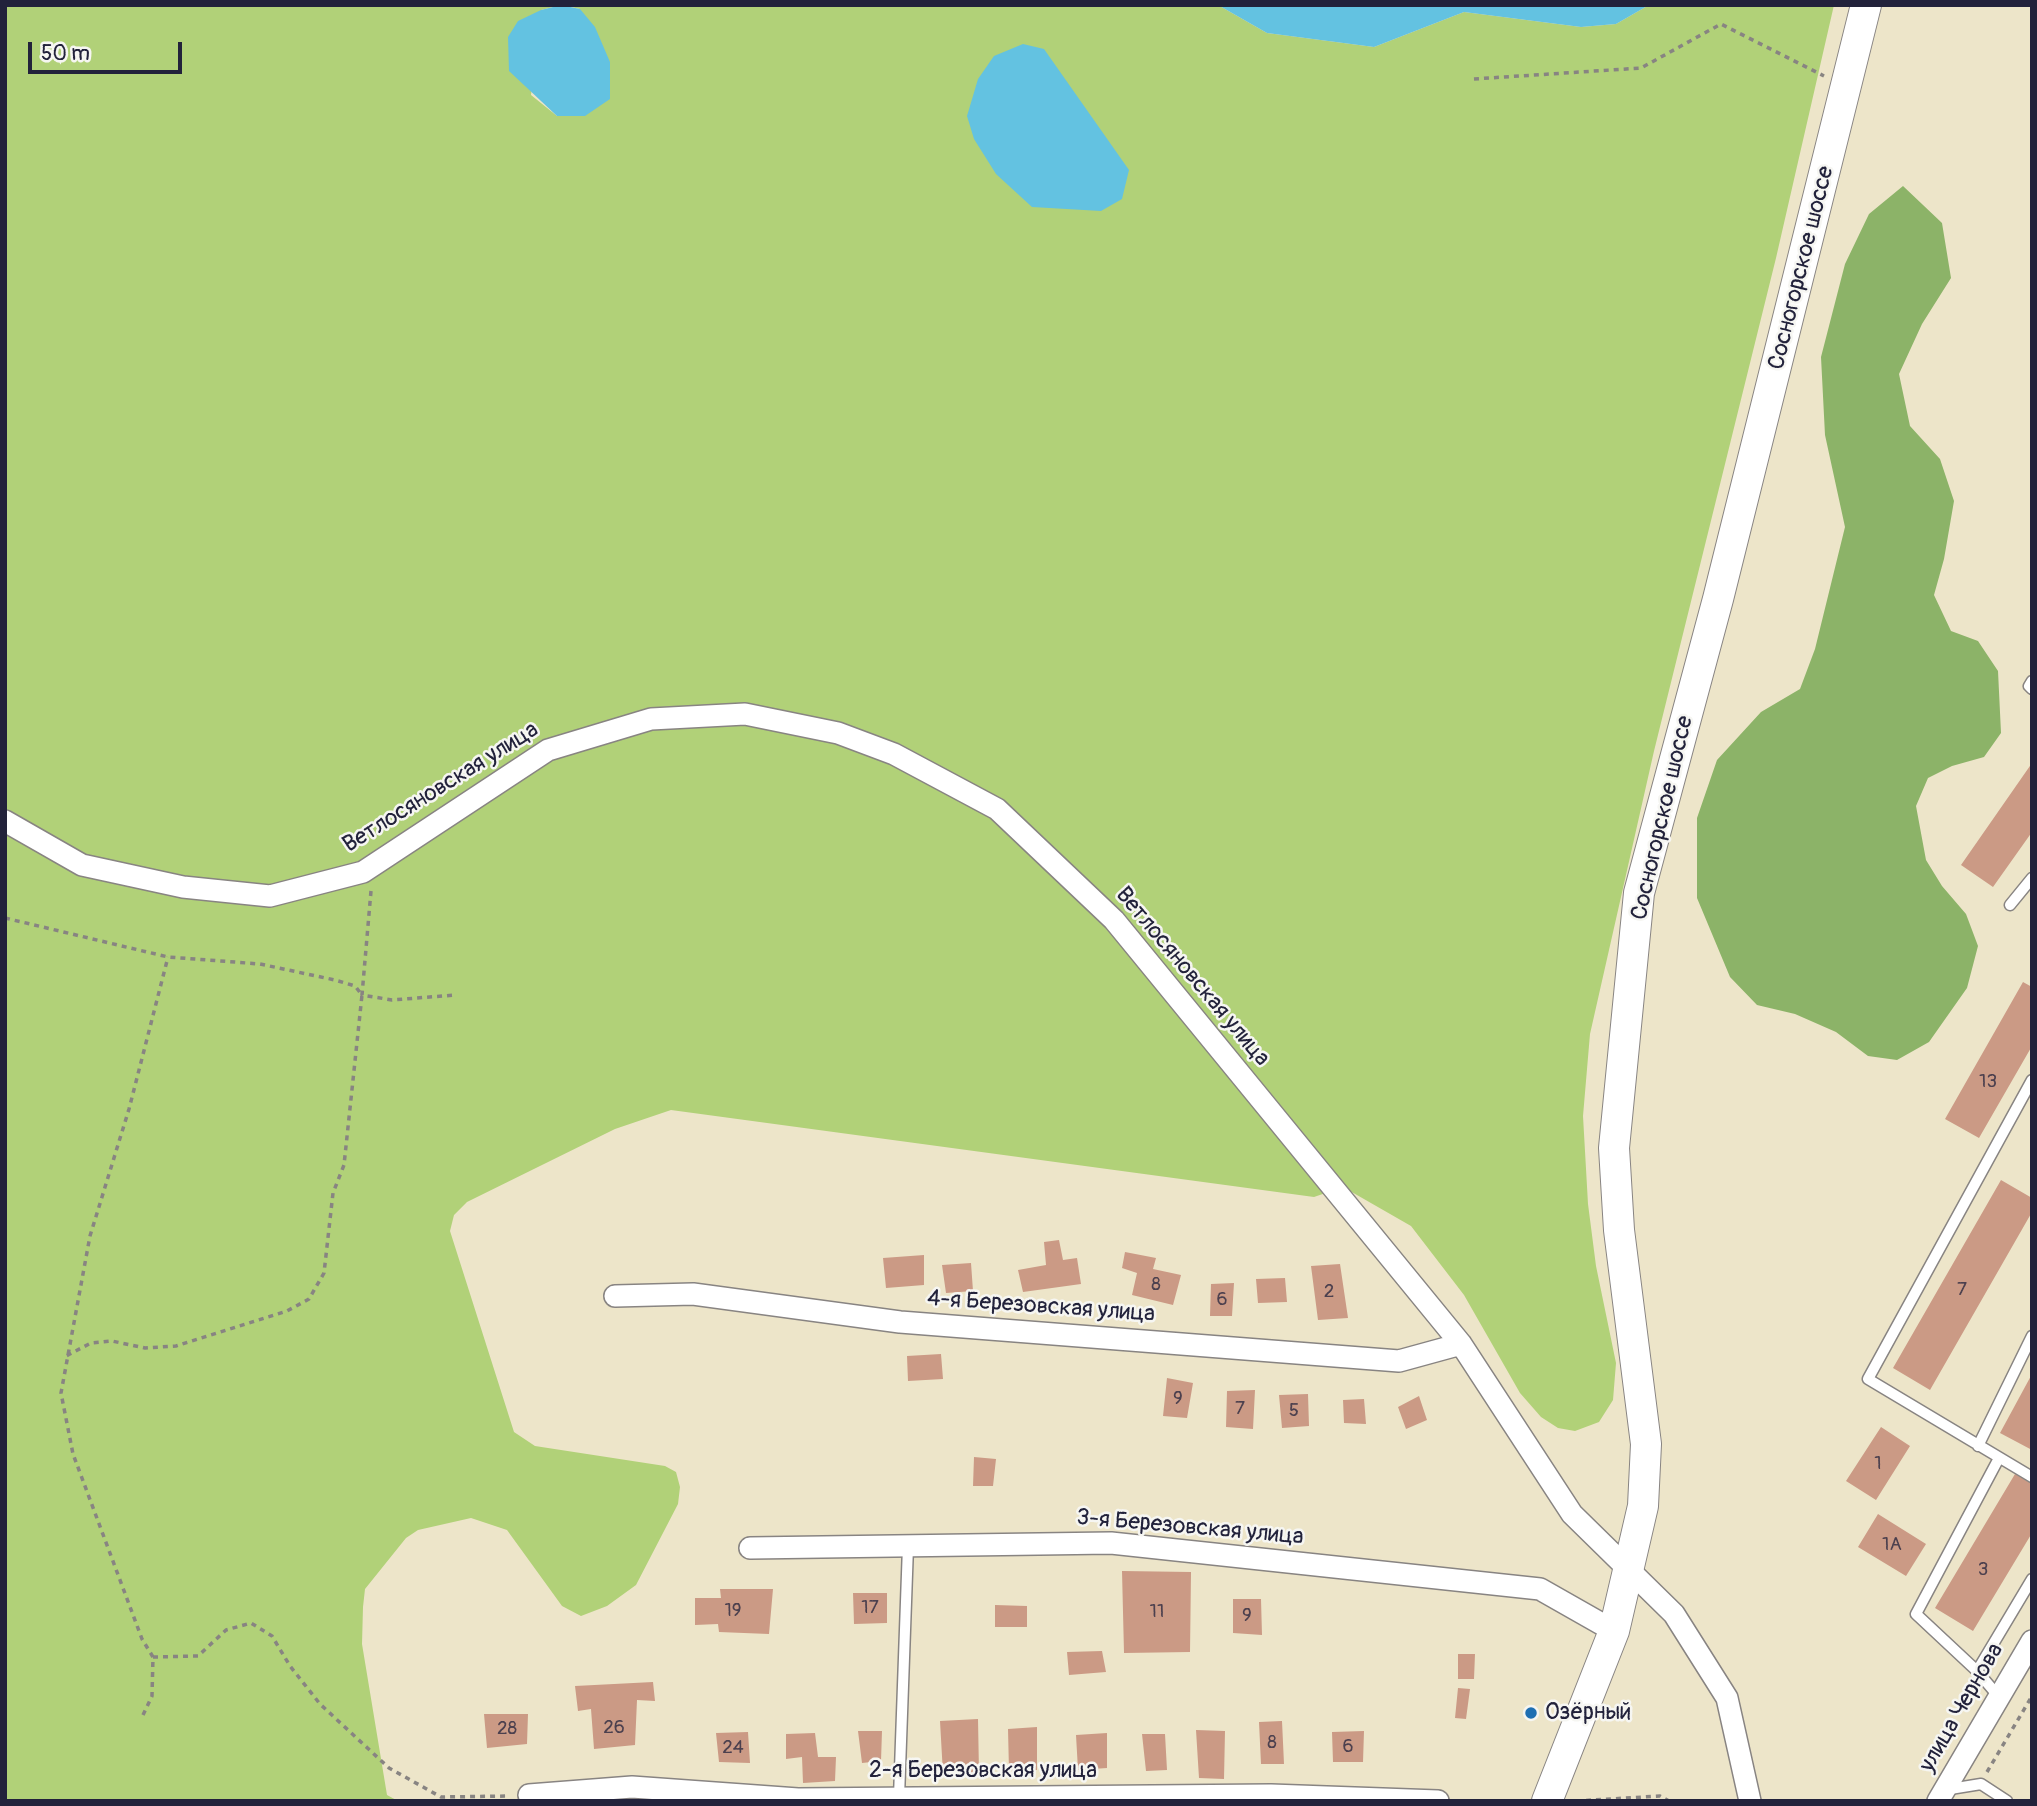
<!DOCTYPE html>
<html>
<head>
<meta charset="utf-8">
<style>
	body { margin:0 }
	#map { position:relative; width:2037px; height:1806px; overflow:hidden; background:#ede5c9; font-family:Pangolin,sans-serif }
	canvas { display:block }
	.frame { position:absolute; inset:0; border:7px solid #22223b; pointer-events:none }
	.scale { position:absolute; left:28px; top:42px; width:154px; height:32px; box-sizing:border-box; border:4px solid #22223b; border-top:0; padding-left:9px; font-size:21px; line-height:24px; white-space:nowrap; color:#22223b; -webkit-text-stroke:5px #f6f6f2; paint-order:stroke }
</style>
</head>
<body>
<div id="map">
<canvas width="2037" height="1806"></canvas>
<div class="frame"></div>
<div class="scale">50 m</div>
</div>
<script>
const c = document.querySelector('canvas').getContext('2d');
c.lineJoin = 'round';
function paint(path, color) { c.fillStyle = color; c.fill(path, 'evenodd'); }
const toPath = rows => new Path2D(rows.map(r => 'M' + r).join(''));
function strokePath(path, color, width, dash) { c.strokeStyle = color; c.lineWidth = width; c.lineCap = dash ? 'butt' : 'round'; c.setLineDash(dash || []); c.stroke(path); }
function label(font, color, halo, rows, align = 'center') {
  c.font = font + ' Pangolin,sans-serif'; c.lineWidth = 5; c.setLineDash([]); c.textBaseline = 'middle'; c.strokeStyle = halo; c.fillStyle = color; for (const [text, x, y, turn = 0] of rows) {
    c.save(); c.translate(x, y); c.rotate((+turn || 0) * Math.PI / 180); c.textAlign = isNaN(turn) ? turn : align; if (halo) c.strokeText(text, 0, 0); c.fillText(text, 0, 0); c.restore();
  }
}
const green = toPath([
	[5,5,561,5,541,10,531,95,557,116,585,116,580,9,563,5,1218,5,1267,33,1374,47,1464,12,1581,27,1616,24,1649,5,1834,5,1776,258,1654,751,1590,1034,1583,1116,1588,1204,1596,1266,1616,1363,1613,1400,1599,1422,1575,1431,1558,1428,1541,1417,1520,1393,1464,1295,1411,1226,1343,1187,1314,1197,671,1110,615,1129,467,1202,454,1215,450,1231,514,1432,535,1446,665,1466,676,1472,680,1487,678,1504,636,1585,607,1606,581,1616,562,1606,507,1530,471,1518,418,1530,406,1538,365,1589,363,1607,362,1644,387,1795,398,1801,5,1801]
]);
const forest = toPath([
	[1903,186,1942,223,1951,278,1922,324,1899,374,1910,426,1940,459,1954,501,1944,559,1934,595,1951,631,1978,641,1998,671,2001,733,1984,757,1952,766,1928,778,1916,806,1926,860,1942,886,1966,914,1978,946,1967,988,1929,1042,1897,1060,1868,1056,1836,1032,1795,1014,1757,1005,1730,977,1697,898,1697,818,1717,760,1761,712,1800,689,1815,649,1845,527,1825,435,1821,357,1845,264,1869,214]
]);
const water = toPath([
	[561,5,580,9,595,27,610,62,610,99,585,116,557,116,509,71,508,37,518,21,541,10],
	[1218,5,1649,5,1616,24,1581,27,1464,12,1374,47,1267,33],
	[1023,44,1044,49,1129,170,1122,199,1101,211,1032,207,996,174,974,139,967,116,978,79,994,56]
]);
const building = toPath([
	[2032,763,2032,832,1993,887,1961,865],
	[2023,982,2032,987,2032,1046,1979,1138,1945,1119],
	[2001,1180,2032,1198,2032,1212,1930,1390,1893,1368],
	[1059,1240,1063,1260,1077,1258,1081,1284,1023,1292,1018,1270,1046,1265,1044,1242],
	[1125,1252,1156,1258,1153,1269,1181,1275,1173,1305,1132,1295,1137,1273,1122,1268],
	[924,1255,924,1285,886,1288,883,1258],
	[971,1263,973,1291,946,1293,942,1265],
	[1340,1264,1348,1318,1318,1320,1311,1266],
	[1285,1278,1287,1302,1258,1303,1256,1279],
	[1234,1283,1232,1316,1210,1316,1211,1284],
	[941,1354,943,1379,908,1381,907,1356],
	[2032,1374,2032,1450,2000,1433],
	[1167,1378,1193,1383,1187,1418,1163,1416],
	[1255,1390,1253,1429,1226,1427,1227,1391],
	[1308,1394,1309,1426,1282,1428,1279,1395],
	[1419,1396,1427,1420,1406,1429,1398,1407],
	[1364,1399,1366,1424,1344,1423,1343,1400],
	[1881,1427,1910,1446,1876,1500,1846,1481],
	[974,1457,996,1459,993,1486,973,1486],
	[2015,1474,2032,1484,2032,1533,1973,1631,1935,1608],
	[1878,1514,1926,1544,1906,1576,1858,1547],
	[1122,1571,1191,1572,1190,1652,1124,1653],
	[720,1589,773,1589,769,1634,719,1632,718,1624,695,1625,695,1598,721,1598],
	[853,1593,887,1593,887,1623,854,1624],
	[1233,1599,1261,1599,1262,1635,1233,1633],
	[995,1605,1027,1606,1027,1627,995,1627],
	[1102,1651,1106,1672,1069,1675,1067,1652],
	[1458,1654,1475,1654,1474,1679,1458,1679],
	[653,1682,655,1701,637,1700,635,1745,594,1749,591,1709,578,1711,575,1686],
	[1458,1688,1470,1689,1466,1719,1455,1718],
	[484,1714,528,1714,527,1744,487,1748],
	[978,1719,979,1773,943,1774,940,1721],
	[1282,1721,1284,1764,1261,1764,1259,1722],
	[1037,1727,1037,1770,1009,1771,1008,1729],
	[1196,1730,1225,1731,1224,1779,1199,1778],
	[858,1731,882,1731,881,1761,862,1763],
	[1364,1731,1363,1762,1333,1762,1332,1732],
	[748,1732,750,1763,719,1762,716,1733],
	[815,1733,818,1757,836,1757,835,1781,803,1783,802,1757,786,1759,786,1734],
	[1107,1733,1107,1768,1078,1770,1076,1735],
	[1142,1734,1165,1734,1167,1770,1146,1771]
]);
const path = toPath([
	[1474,79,1641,68,1721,24,1824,76],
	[371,891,362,995,392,1000,455,995],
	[5,918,168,957,260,964,335,980,355,986,362,995,344,1165,333,1193,324,1273,309,1299,287,1311,176,1346,145,1348,112,1341,91,1343,66,1356],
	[153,1657,198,1656,226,1630,251,1623,272,1636,290,1666,320,1704,389,1768,441,1797,510,1796],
	[143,1715,152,1696,153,1657,142,1639,73,1454,61,1393,90,1236,129,1109,168,957],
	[1987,1772,2032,1696],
	[1576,1801,1660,1796,1669,1801]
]);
const service = toPath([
	[2032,681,2029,686,2032,689],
	[2010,905,2032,878],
	[2032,1080,1868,1379,2032,1477],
	[1978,1446,2032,1336],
	[1999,1458,1916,1614,1977,1671,1999,1697],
	[1977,1671,2032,1579],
	[1944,1790,1981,1784,2007,1801],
	[899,1797,908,1546]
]);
const minor = toPath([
	[5,821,82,865,183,887,270,896,363,872,548,750,651,719,745,714,838,733,894,754,997,809,1114,920,1461,1344,1572,1514,1674,1614,1727,1698,1750,1801],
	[615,1296,693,1294,900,1322,1399,1361,1461,1344],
	[750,1548,1111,1543,1540,1589,1614,1631],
	[529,1795,632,1787,798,1799,1271,1795,1438,1801],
	[1938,1801,2032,1641]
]);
const secondary = toPath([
	[1547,1801,1614,1631,1643,1506,1646,1444,1619,1230,1614,1148,1639,893,1718,599,1866,5]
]);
const markers = [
	[1531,1713,7,"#1f6fb2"]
];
const numberNames = [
	["13",1988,1082],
	["8",1156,1285],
	["7",1962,1290],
	["2",1329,1292],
	["6",1222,1300],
	["9",1178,1399],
	["7",1240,1409],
	["5",1294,1411],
	["1",1878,1464],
	["1А",1892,1545],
	["3",1983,1570],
	["17",870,1608],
	["19",733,1611],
	["11",1157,1612],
	["9",1247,1616],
	["26",614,1728],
	["28",507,1729],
	["8",1272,1743],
	["6",1348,1747],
	["24",733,1748]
];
const streetNames = [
	["Сосногорское шоссе",1802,268,-76],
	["Ветлосяновская улица",441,788,-32],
	["Сосногорское шоссе",1663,818,-77],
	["Ветлосяновская улица",1192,977,50],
	["4-я Березовская улица",1041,1307,4],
	["3-я Березовская улица",1190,1528,5],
	["улица Чернова",1962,1708,-60],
	["2-я Березовская улица",983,1771]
];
const poiNames = [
	["Озёрный",1545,1713]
];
paint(green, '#b1d178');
paint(forest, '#8cb368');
paint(water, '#63c2e1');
paint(building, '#cb9a85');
strokePath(service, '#888482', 13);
strokePath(minor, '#888482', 24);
strokePath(secondary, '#888482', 32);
strokePath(path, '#888482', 3.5, [5, 5]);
strokePath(service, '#fff', 10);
strokePath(minor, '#fff', 21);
strokePath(secondary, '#fff', 30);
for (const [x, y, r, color] of markers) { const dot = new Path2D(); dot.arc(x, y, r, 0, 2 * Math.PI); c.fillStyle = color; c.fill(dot); strokePath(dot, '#f6f6f2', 2.5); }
label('19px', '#4c404e', null, numberNames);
label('23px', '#22223b', '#f6f6f2', streetNames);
label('23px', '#22223b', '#f6f6f2', poiNames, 'left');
</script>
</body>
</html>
